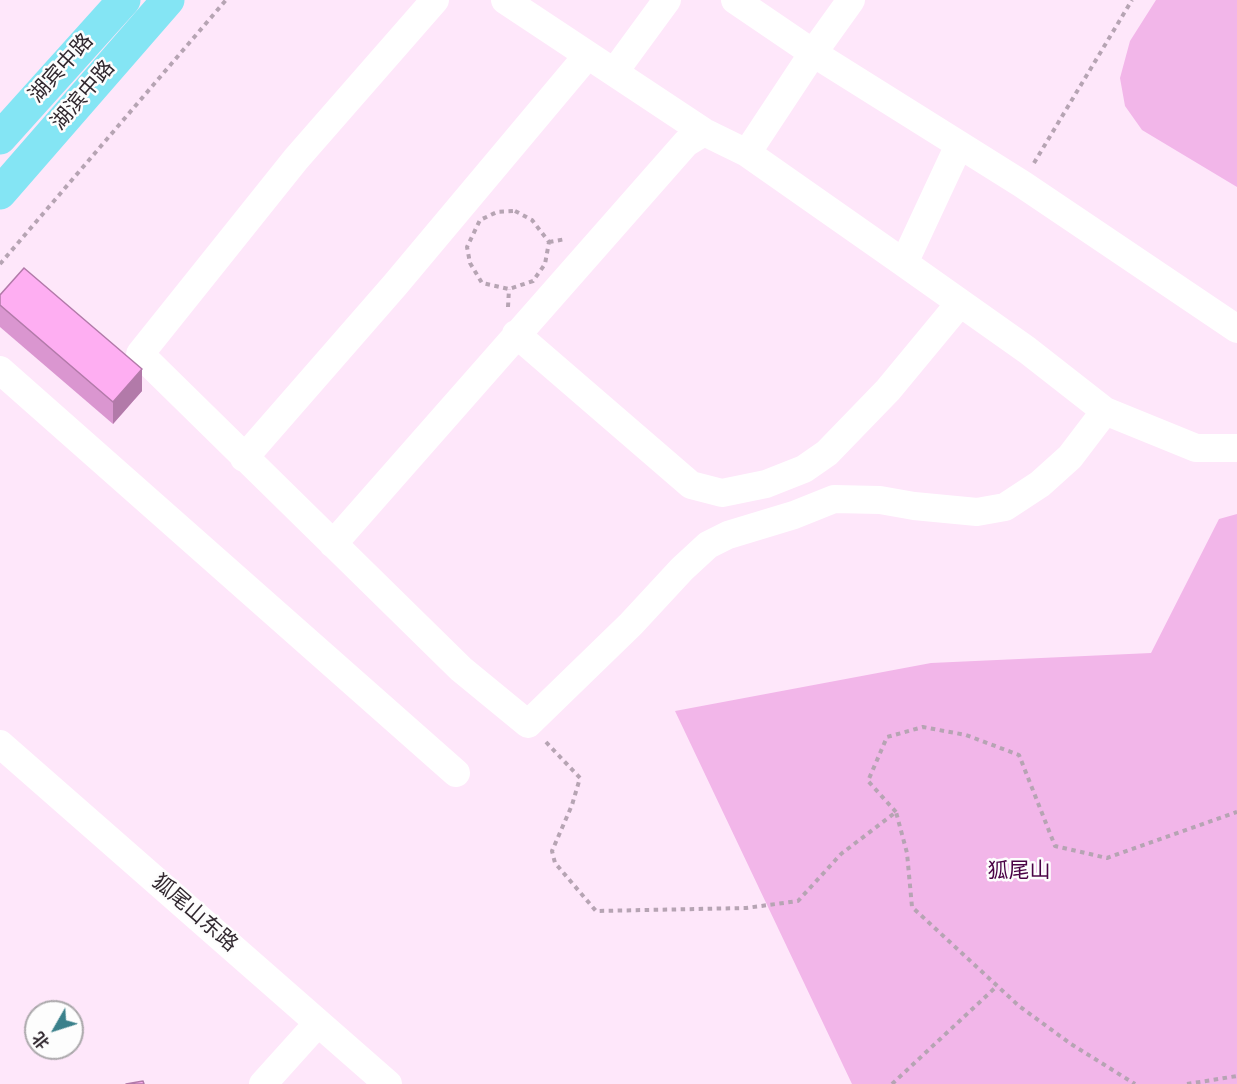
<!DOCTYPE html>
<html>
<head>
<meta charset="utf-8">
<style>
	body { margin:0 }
	#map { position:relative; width:1237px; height:1084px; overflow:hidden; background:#fee7fa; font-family:"Nunito Sans","Noto Sans SC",sans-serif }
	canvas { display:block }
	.north { position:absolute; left:24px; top:1000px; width:60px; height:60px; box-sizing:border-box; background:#fdfdfd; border:2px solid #aba8ab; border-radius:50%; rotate:231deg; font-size:16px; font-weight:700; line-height:24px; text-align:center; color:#31282f }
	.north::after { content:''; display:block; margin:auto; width:21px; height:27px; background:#3a808b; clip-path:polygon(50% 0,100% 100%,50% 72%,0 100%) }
</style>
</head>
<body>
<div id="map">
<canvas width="1237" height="1084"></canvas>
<div class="north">北</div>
</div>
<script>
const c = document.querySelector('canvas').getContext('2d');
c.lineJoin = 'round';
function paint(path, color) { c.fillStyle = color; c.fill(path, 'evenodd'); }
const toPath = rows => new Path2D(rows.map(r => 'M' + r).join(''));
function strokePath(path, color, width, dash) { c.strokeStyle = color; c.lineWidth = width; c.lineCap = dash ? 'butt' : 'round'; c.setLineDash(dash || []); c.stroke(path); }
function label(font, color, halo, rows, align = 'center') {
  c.font = font + ' "Nunito Sans","Noto Sans SC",sans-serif'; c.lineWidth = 5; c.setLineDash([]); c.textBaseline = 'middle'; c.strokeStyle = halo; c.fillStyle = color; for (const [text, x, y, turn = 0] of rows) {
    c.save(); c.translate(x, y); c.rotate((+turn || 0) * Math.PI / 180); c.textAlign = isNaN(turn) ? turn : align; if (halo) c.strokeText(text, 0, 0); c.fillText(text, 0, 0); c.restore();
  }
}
const green = toPath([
	[1156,0,1237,0,1237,187,1142,130,1125,106,1120,78,1130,41],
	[1237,514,1237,1084,852,1084,675,711,931,663,1151,653,1219,519]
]);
const path = toPath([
	[1034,163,1132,0],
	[515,211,532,220,549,242,545,264,533,281,509,289,482,283,470,263,467,247,480,220,497,212,515,211],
	[549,242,566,239],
	[0,264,226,0],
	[508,307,509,289],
	[546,742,580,778,572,805,552,851,555,863,596,911,746,908,798,901,841,854,896,812,907,853,912,907,1019,1006,1071,1044,1135,1084],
	[896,812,868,781,887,737,923,727,966,735,1019,755,1055,846,1107,858,1237,812],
	[892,1084,997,986],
	[1187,1084,1237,1076]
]);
const street = toPath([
	[435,0,296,159,140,354,461,669,528,724,631,624,682,569,708,545,728,535,794,515,834,499,880,500,914,506,977,512,1005,507,1040,484,1070,457,1105,411],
	[505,0,704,132,747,153,904,263],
	[735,0,813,53,1022,184,1237,329],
	[615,71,667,0],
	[959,145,904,263,1027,350,1105,411,1196,448,1237,448],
	[747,153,813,53,851,0],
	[516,334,691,485,722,493,766,484,804,469,827,453,888,390,960,303],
	[0,370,456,773],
	[244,458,395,285,587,56],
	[333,544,686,143,704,132],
	[0,744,388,1084],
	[263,1084,318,1023]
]);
const primary = toPath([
	[0,138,124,0],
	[0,193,168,0]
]);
const wall = toPath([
	[0,295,142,391,113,424,0,327]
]);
const shadedWall = toPath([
	[142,369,142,391,113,424,113,402]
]);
const building = toPath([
	[24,268,142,369,113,402,0,305,0,295,24,268],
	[143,1081,144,1084,126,1084,143,1081]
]);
const streetNames = [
	["湖宾中路",62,69,-48],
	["湖滨中路",84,96,-49],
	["狐尾山东路",194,914,41]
];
const parkNames = [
	["狐尾山",1019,872]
];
paint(green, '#f2b6e9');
strokePath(path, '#b6a4b3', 4, [4.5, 4.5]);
strokePath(street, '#fff', 28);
strokePath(primary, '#84e5f4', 33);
paint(wall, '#da96d0');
paint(shadedWall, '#b27aa9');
paint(building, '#feaef2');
strokePath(building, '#b27aa9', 1.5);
label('21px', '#31282f', '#fdfdfd', streetNames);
label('21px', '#4a0245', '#fdfdfd', parkNames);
</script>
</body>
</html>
